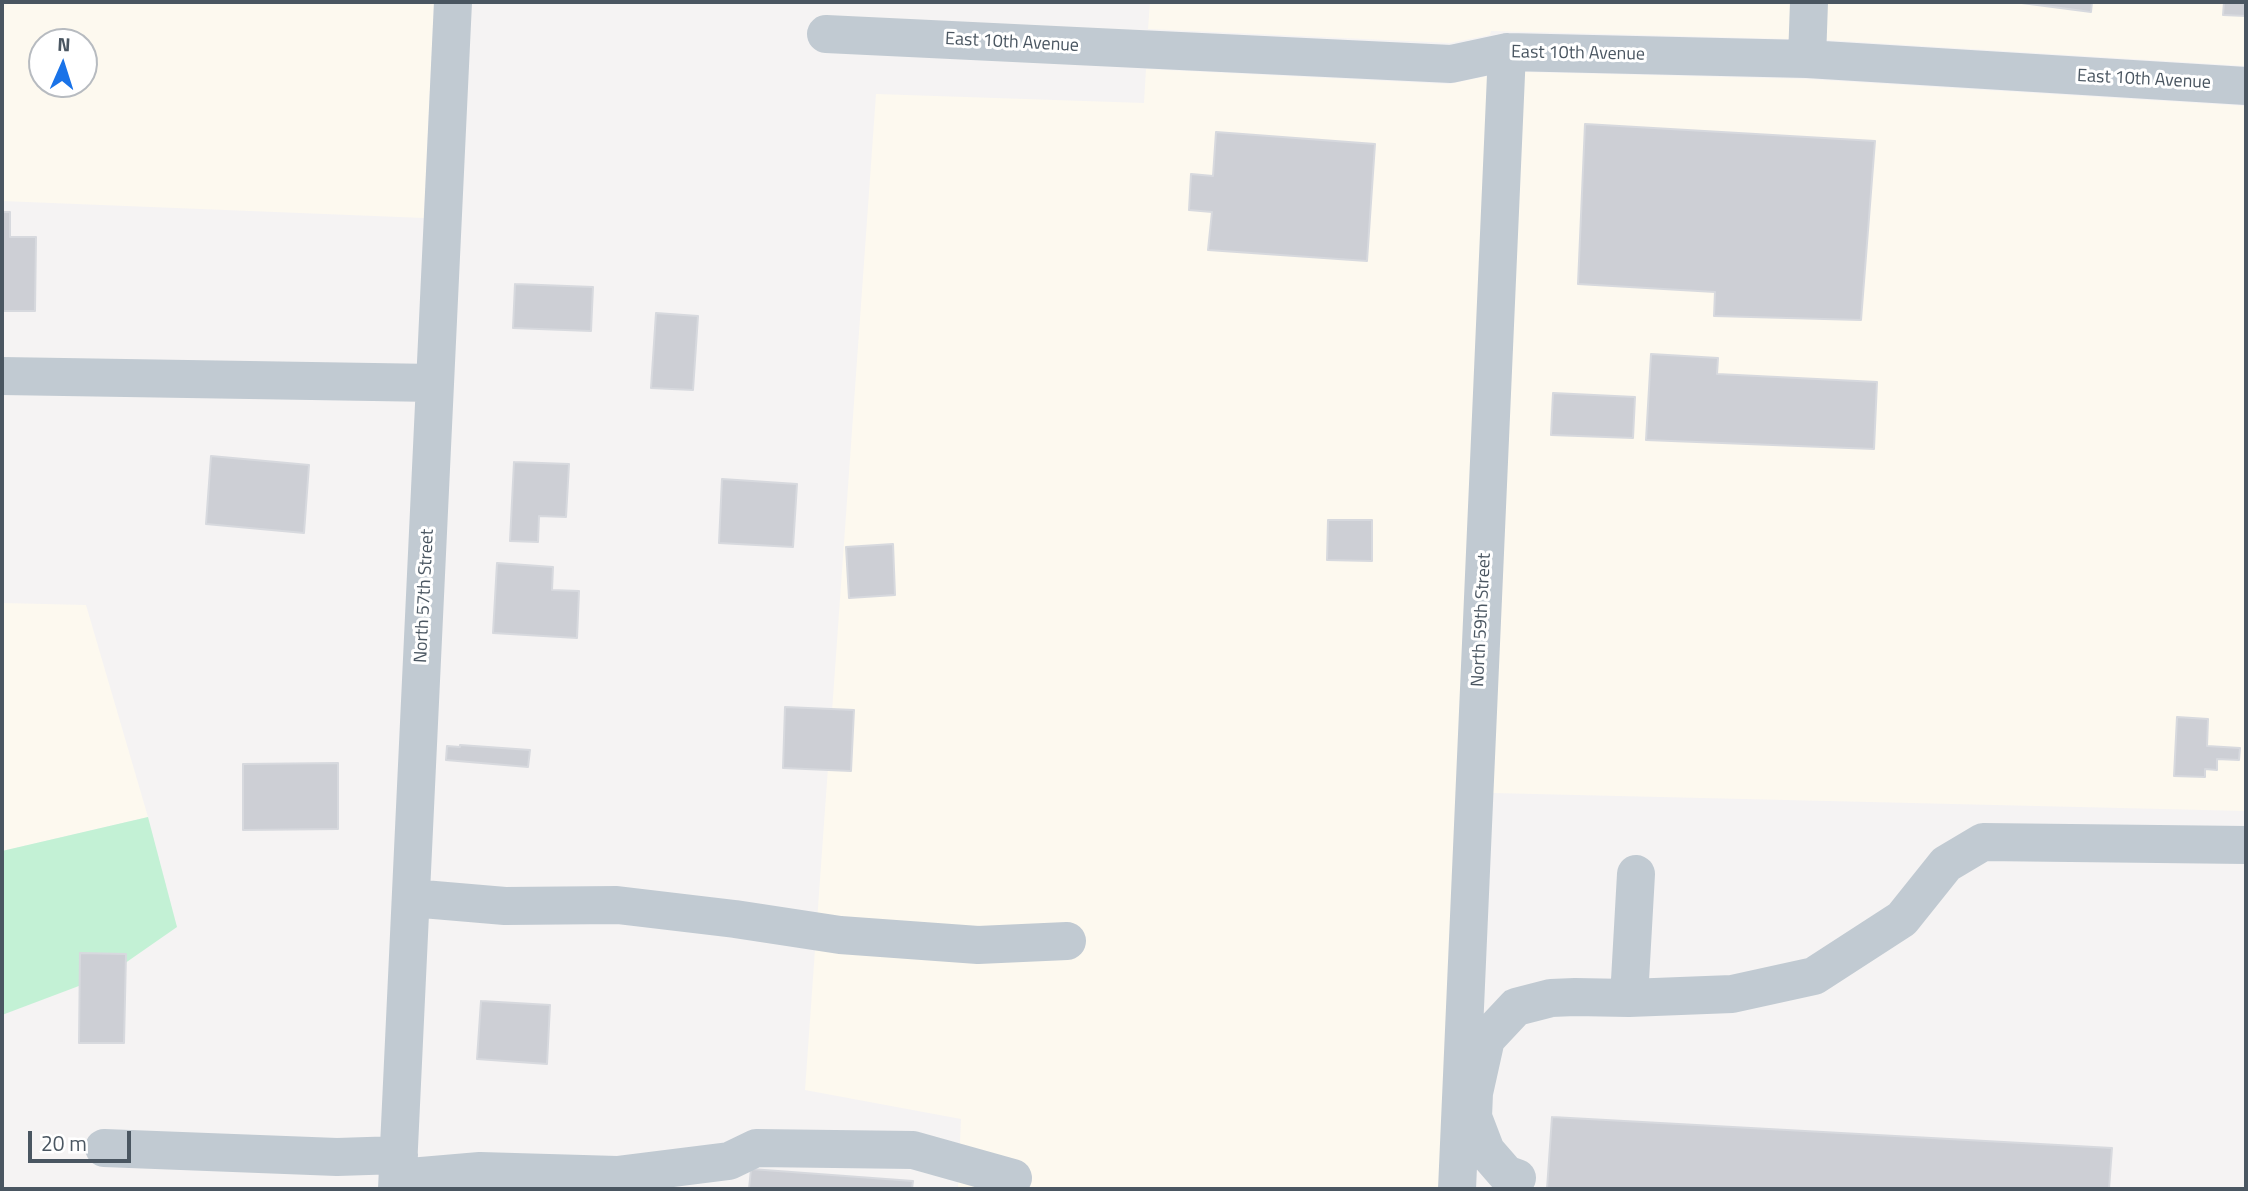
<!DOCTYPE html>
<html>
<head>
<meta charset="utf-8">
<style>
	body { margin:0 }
	#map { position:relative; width:2248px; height:1191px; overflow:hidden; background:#f5f3f3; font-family:"Titillium Web",sans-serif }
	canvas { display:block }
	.frame { position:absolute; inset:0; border:4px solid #4a5661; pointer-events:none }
	.north { position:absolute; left:28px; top:28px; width:70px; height:70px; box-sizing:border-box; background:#fff; border:2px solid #b7bbc0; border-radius:50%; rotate:3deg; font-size:19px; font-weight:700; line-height:28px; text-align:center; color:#4a5661 }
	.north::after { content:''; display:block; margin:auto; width:24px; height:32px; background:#1a73e8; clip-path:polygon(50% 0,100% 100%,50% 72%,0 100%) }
	.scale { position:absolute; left:28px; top:1131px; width:103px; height:32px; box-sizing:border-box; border:4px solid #4a5661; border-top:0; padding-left:9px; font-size:21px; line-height:24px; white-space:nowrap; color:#4a5661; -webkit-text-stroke:5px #fff; paint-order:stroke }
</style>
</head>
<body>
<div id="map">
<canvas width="2248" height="1191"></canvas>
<div class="frame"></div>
<div class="north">N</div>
<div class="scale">20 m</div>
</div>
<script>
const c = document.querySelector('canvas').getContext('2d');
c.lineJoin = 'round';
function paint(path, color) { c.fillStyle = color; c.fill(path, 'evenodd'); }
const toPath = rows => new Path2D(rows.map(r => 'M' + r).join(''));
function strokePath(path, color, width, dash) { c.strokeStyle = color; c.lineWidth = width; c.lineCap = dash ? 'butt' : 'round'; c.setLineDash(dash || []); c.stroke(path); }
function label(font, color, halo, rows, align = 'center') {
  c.font = font + ' "Titillium Web",sans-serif'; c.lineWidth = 6; c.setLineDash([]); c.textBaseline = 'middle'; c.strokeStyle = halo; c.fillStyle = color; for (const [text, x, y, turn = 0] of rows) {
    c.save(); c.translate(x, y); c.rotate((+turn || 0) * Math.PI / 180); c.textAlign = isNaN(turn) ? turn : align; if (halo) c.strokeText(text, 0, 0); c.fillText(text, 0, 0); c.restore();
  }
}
const commercial = toPath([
	[2,2,434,2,424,218,2,201],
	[42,42,84,42,84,84,42,84],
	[1150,2,1791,2,1790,39,1491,31,1490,35,1450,43,1148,29],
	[1827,2,2246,2,2246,66,1826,40],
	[1146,69,1449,84,1488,76,1439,1189,958,1189,961,1119,805,1090,876,94,1144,103],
	[1524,72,1806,79,2246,106,2246,811,1493,793],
	[2,603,86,605,148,817,2,851]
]);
const green = toPath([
	[148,817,177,927,108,975,2,1015,2,851]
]);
const building = toPath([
	[2014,2,2092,2,2091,12,2014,2],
	[2224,2,2246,2,2246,16,2223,15,2224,2],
	[1585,124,1875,141,1861,320,1714,316,1715,292,1578,284,1585,124],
	[1216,132,1375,144,1367,261,1208,250,1212,212,1189,210,1191,174,1213,176,1216,132],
	[2,212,10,212,10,237,36,237,35,311,2,311,2,212],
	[515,284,593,287,591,331,513,328,515,284],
	[656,313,698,316,693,390,651,388,656,313],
	[1651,354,1718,358,1717,374,1877,382,1874,449,1646,440,1651,354],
	[1553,393,1635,397,1633,438,1551,435,1553,393],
	[211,456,309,465,304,533,206,524,211,456],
	[514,462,569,464,566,517,539,516,538,542,510,541,514,462],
	[722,479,797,484,793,547,719,543,722,479],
	[1328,520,1372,520,1372,561,1327,560,1328,520],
	[893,544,895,595,849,598,846,547,893,544],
	[497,563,553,567,552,590,579,591,577,638,493,633,497,563],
	[785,707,854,710,851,771,783,768,785,707],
	[2177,717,2208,719,2207,746,2240,748,2239,760,2217,759,2217,770,2205,769,2205,777,2174,776,2177,717],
	[460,745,530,750,528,767,446,760,447,746,460,747,460,745],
	[338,763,338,829,243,830,243,764,338,763],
	[80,953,126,954,124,1043,79,1043,80,953],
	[481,1001,550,1005,547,1064,477,1059,481,1001],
	[1552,1117,2112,1148,2109,1189,1547,1189,1552,1117],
	[751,1169,913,1181,912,1189,749,1189,751,1169]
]);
const minor = toPath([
	[826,34,1451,64,1507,52,1807,59,2246,86],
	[1807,59,1809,2],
	[2,376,435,383],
	[411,898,505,906,617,905,735,919,840,935,978,945,1067,941],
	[1629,998,1636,874],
	[104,1148,337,1157,399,1155],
	[398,1178,480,1171,617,1175,729,1161,756,1148,913,1150,1013,1178],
	[1517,1178,1506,1174,1486,1151,1473,1117,1474,1093,1486,1039,1516,1007,1551,998,1575,997,1629,998,1732,994,1814,976,1902,919,1946,864,1983,842,2246,845],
	[397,1189,453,2],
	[1457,1189,1507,52]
]);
const streetNames = [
	["East 10th Avenue",1012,43,3],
	["East 10th Avenue",1578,54,1],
	["East 10th Avenue",2144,80,3],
	["North 57th Street",425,596,-87],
	["North 59th Street",1482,620,-87]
];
paint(commercial, '#fdf9ef');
paint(green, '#c3f1d5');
paint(building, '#cdcfd5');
strokePath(building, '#d7d9de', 2);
strokePath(minor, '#c1cad2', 38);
label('18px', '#4a5661', '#fff', streetNames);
</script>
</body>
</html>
